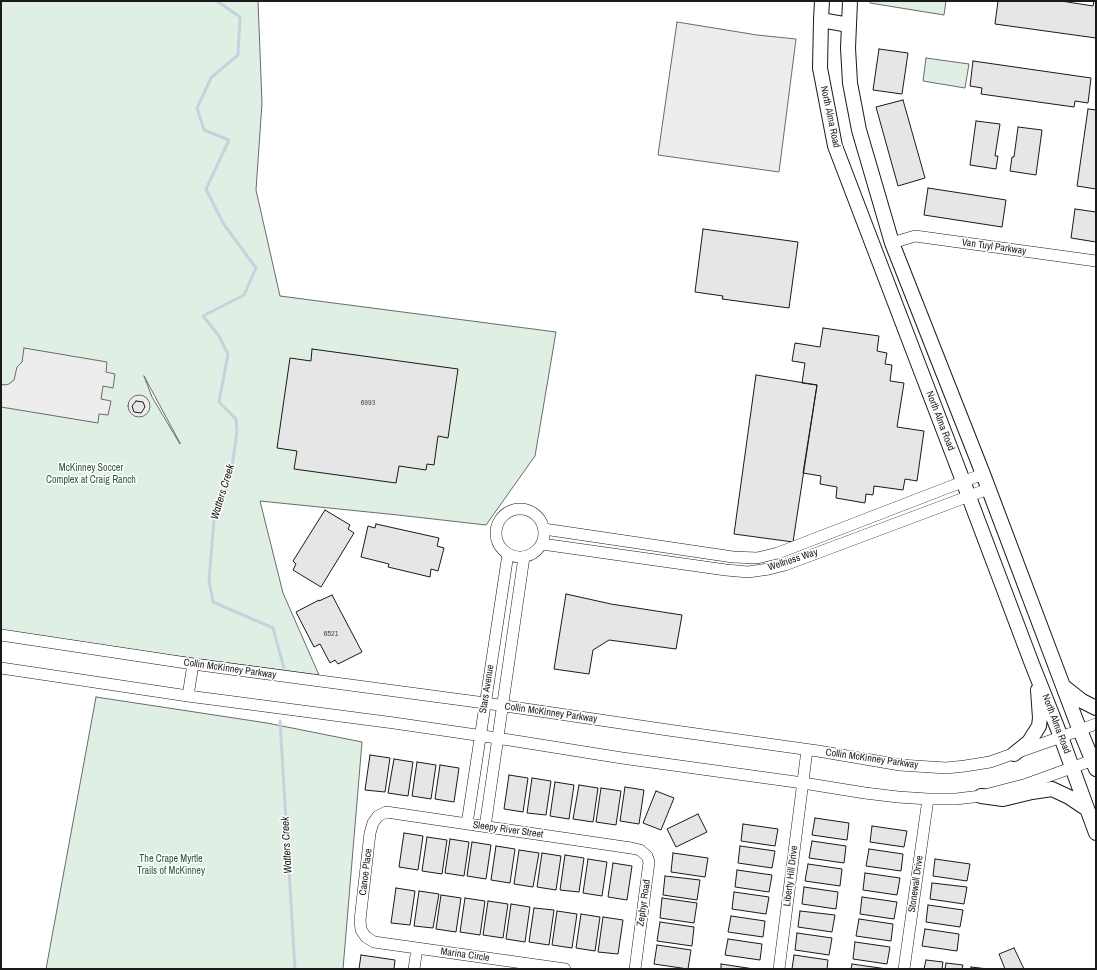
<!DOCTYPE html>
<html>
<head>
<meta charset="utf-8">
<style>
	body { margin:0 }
	#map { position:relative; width:1097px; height:970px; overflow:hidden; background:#fff; font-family:"Archivo Narrow",sans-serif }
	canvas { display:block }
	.frame { position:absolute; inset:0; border:2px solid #1a1a1a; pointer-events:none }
</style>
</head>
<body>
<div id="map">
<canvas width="1097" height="970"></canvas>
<div class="frame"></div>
</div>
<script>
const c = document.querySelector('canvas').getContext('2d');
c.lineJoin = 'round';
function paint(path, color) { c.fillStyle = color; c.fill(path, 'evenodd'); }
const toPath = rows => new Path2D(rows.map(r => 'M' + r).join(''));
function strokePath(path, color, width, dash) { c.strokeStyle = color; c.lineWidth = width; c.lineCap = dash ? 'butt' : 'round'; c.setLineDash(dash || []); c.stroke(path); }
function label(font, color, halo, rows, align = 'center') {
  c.font = font + ' "Archivo Narrow",sans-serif'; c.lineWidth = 3; c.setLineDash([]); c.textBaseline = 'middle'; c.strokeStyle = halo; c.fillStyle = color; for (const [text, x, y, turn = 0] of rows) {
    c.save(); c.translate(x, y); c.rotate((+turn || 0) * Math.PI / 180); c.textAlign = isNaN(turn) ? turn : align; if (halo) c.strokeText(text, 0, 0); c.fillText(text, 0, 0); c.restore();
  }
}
const green = toPath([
	[1,1,258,1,262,103,256,190,280,296,556,332,535,456,486,525,398,515,260,501,283,593,319,675,161,654,1,630,1,1],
	[144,376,180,443,180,444,152,397,144,376],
	[870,1,946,1,944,15,870,3,870,1],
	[926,58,969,64,965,88,923,81,926,58],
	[96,697,267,723,362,742,343,969,46,969,96,697]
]);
const parking = toPath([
	[677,22,757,35,796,39,779,172,658,155,677,22],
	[24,348,107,362,106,372,115,374,113,388,103,386,101,399,111,401,108,415,99,414,98,423,1,407,1,384,4,385,9,384,14,380,17,367,22,362,24,348],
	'128 406a11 11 0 1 1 22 0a11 11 0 1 1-22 0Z'
]);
const stream = toPath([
	[217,1,240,17,238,55,211,78,197,108,204,130,229,140,206,189,223,223,256,268,244,295,203,316,219,336,228,354,219,402,236,419,237,432,232,467,225,494,214,520,209,581,213,602,273,628,284,668],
	[280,721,295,969]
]);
const building = toPath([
	[998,1,1061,1,1093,6,1094,1,1096,1,1096,38,995,24,998,1],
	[879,49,908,53,902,94,873,90,879,49],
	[973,61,1091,78,1088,103,1075,101,1074,107,981,94,982,88,970,86,973,61],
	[903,100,925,178,898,186,876,107,903,100],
	[1088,109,1096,110,1096,189,1077,186,1088,109],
	[976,121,1000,124,995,156,998,156,996,169,970,165,976,121],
	[1018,127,1042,130,1036,175,1010,171,1012,157,1014,157,1018,127],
	[928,188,1006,200,1002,227,924,215,928,188],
	[1075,209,1096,212,1096,242,1071,238,1075,209],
	[703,229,798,242,789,308,722,299,723,296,695,292,703,229],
	[823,328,879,336,877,351,887,353,885,364,892,365,890,381,904,383,897,427,924,431,917,481,905,479,903,490,874,486,873,495,866,494,865,503,836,498,837,487,820,484,821,476,803,473,817,385,802,383,805,363,792,361,795,343,820,347,823,328],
	[312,349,458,369,448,438,438,436,434,465,427,464,426,470,399,466,396,483,294,469,297,451,277,448,290,358,311,361,312,349],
	[756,375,817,385,793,542,734,534,756,375],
	[136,401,143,402,145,407,141,413,134,412,132,406,136,401],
	[325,510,350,525,348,529,354,533,321,587,293,570,296,564,293,561,325,510],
	[376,524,439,538,437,546,444,548,438,571,431,569,430,577,388,567,389,564,361,557,368,526,375,528,376,524],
	[566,594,611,604,682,615,676,649,609,640,593,650,589,674,554,669,566,594],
	[332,595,362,652,338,664,335,660,330,663,320,644,314,647,296,612,319,600,319,601,332,595],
	[370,755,390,758,385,792,365,790,370,755],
	[394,759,413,762,408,796,388,793,394,759],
	[417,762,436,765,431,799,412,796,417,762],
	[440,765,459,768,454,802,435,799,440,765],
	[509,775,528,778,523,812,504,809,509,775],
	[532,778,551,781,546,815,527,813,532,778],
	[555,782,574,785,569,819,550,816,555,782],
	[579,785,598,788,593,822,573,819,579,785],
	[625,787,644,790,639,824,620,821,625,787],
	[601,788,621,791,616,825,596,822,601,788],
	[656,791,674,798,661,830,643,823,656,791],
	[698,814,707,832,676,847,667,829,698,814],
	[815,818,849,823,847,840,812,835,815,818],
	[743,824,778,829,775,846,741,841,743,824],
	[872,826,907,831,904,847,870,842,872,826],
	[404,833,423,836,418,870,399,867,404,833],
	[427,837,447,840,442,874,422,871,427,837],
	[450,839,469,842,464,876,445,873,450,839],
	[812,841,846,846,844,863,809,858,812,841],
	[472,842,491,845,486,879,467,876,472,842],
	[496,846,515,849,510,883,491,880,496,846],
	[740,846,775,851,772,868,738,863,740,846],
	[869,849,903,854,901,871,866,866,869,849],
	[519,850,539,853,533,887,514,884,519,850],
	[542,853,561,856,556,890,537,887,542,853],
	[673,853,708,858,705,877,671,872,673,853],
	[565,855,584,858,579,892,560,890,565,855],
	[588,859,607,862,602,896,583,893,588,859],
	[935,859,970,864,967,881,933,876,935,859],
	[613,863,632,866,627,900,608,897,613,863],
	[808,864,842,869,840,886,805,881,808,864],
	[737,870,772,875,769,892,735,887,737,870],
	[865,873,900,878,897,895,863,890,865,873],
	[665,876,700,880,697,900,663,895,665,876],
	[932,883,967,887,964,904,930,899,932,883],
	[804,887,838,892,836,909,802,904,804,887],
	[396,888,415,891,410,925,391,923,396,888],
	[419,891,439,894,433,928,414,926,419,891],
	[734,892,769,897,766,914,732,909,734,892],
	[441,895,461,898,456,932,436,929,441,895],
	[862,897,897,902,894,919,860,914,862,897],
	[465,898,485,901,480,935,460,932,465,898],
	[662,898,697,903,694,923,660,918,662,898],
	[488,901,508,904,503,938,483,935,488,901],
	[511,904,530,907,525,942,506,939,511,904],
	[928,905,963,910,960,927,926,922,928,905],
	[534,908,554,910,549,945,529,942,534,908],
	[557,911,577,914,572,948,552,945,557,911],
	[800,911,835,915,832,932,798,927,800,911],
	[581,914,600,917,595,951,576,948,581,914],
	[731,916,765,921,763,937,728,932,731,916],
	[603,917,623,920,618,954,598,952,603,917],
	[859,919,893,924,891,941,856,936,859,919],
	[660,922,694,927,692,946,657,941,660,922],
	[925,929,959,934,957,951,922,946,925,929],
	[797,933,832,938,829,955,795,950,797,933],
	[728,939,762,944,760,960,725,955,728,939],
	[855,942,890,947,887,964,853,959,855,942],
	[657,945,691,950,688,969,654,964,657,945],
	[1014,948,1024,969,1005,969,999,954,1014,948],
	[361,955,395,960,394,969,359,969,361,955],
	[794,955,828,960,827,969,792,969,794,955],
	[926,960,943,962,942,969,924,969,926,960],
	[946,963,963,965,962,969,945,969,946,963],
	[721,964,754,969,721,969,721,964],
	[852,964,887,969,851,969,852,964],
	[971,967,988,969,971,969,971,967]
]);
const minor = toPath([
	[892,243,915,236,1096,261],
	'496 533a24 24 0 1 1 48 0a24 24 0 1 1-48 0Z',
	[544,529,733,557,757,558,778,553,983,474],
	[542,544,726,570,748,572,769,569,785,565,988,489],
	[1,635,193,664,485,703,668,730,818,751,900,765,946,768,965,766,990,762,1061,737,1096,724],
	[1,668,188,696,394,723,497,738,622,758,803,783,865,793,898,797,928,799,956,799,981,796,1027,784,1096,759],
	[188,696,193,664],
	[467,824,508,554],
	[485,827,524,557],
	[414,969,417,948],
	[565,969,374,942,366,937,361,930,360,920,370,833,373,823,378,816,386,812,631,848,640,850,647,856,649,862,635,969],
	[779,969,807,750],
	[904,969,928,799]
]);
const major = toPath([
	[822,1,821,20,820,68,835,146,963,481,1032,664,1061,737,1096,833],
	[850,1,848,48,850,83,859,130,892,243,983,474,1077,723,1096,769],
	[821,20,849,25],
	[1063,686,1082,701,1096,708],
	[1014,754,1029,742,1039,726,1040,718,1038,690],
	[981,796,1003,799,1032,792,1052,789,1069,797,1087,809]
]);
const numberNames = [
	["6993",368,403],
	["6521",331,634]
];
const streetNames = [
	["North Alma Road",830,117,78],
	["Van Tuyl Parkway",994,247,8],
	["North Alma Road",940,421,69],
	["Wellness Way",793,560,-18],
	["Collin McKinney Parkway",230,669,8],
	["Stars Avenue",487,689,-81],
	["Collin McKinney Parkway",551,713,8],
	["North Alma Road",1056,724,69],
	["Collin McKinney Parkway",872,759,8],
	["Sleepy River Street",508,830,8],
	["Canoe Place",366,872,-83],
	["Liberty Hill Drive",791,876,-83],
	["Stonewall Drive",916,884,-82],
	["Zephyr Road",644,903,-82],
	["Marina Circle",465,955,8]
];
const parkNames = [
	["McKinney Soccer",91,468],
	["Complex at Craig Ranch",91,480],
	["The Crape Myrtle",171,859],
	["Trails of McKinney",171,871]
];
const waterNames = [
	["Watters Creek",223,492,-73],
	["Watters Creek",287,845,-93]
];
paint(green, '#e0efe3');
strokePath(green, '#6a6a6a', 1);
paint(parking, '#ededed');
strokePath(parking, '#6a6a6a', 1);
strokePath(stream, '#c6d2dc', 3);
paint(building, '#e6e6e6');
strokePath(building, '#1a1a1a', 1);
strokePath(minor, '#1a1a1a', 12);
strokePath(major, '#1a1a1a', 16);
strokePath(minor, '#fff', 11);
strokePath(major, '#fff', 14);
label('8px', '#4d4d4d', null, numberNames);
label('10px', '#1a1a1a', '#fff', streetNames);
label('10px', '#2b5a34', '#fff', parkNames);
label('italic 11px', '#1a1a1a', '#fff', waterNames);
</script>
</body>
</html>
